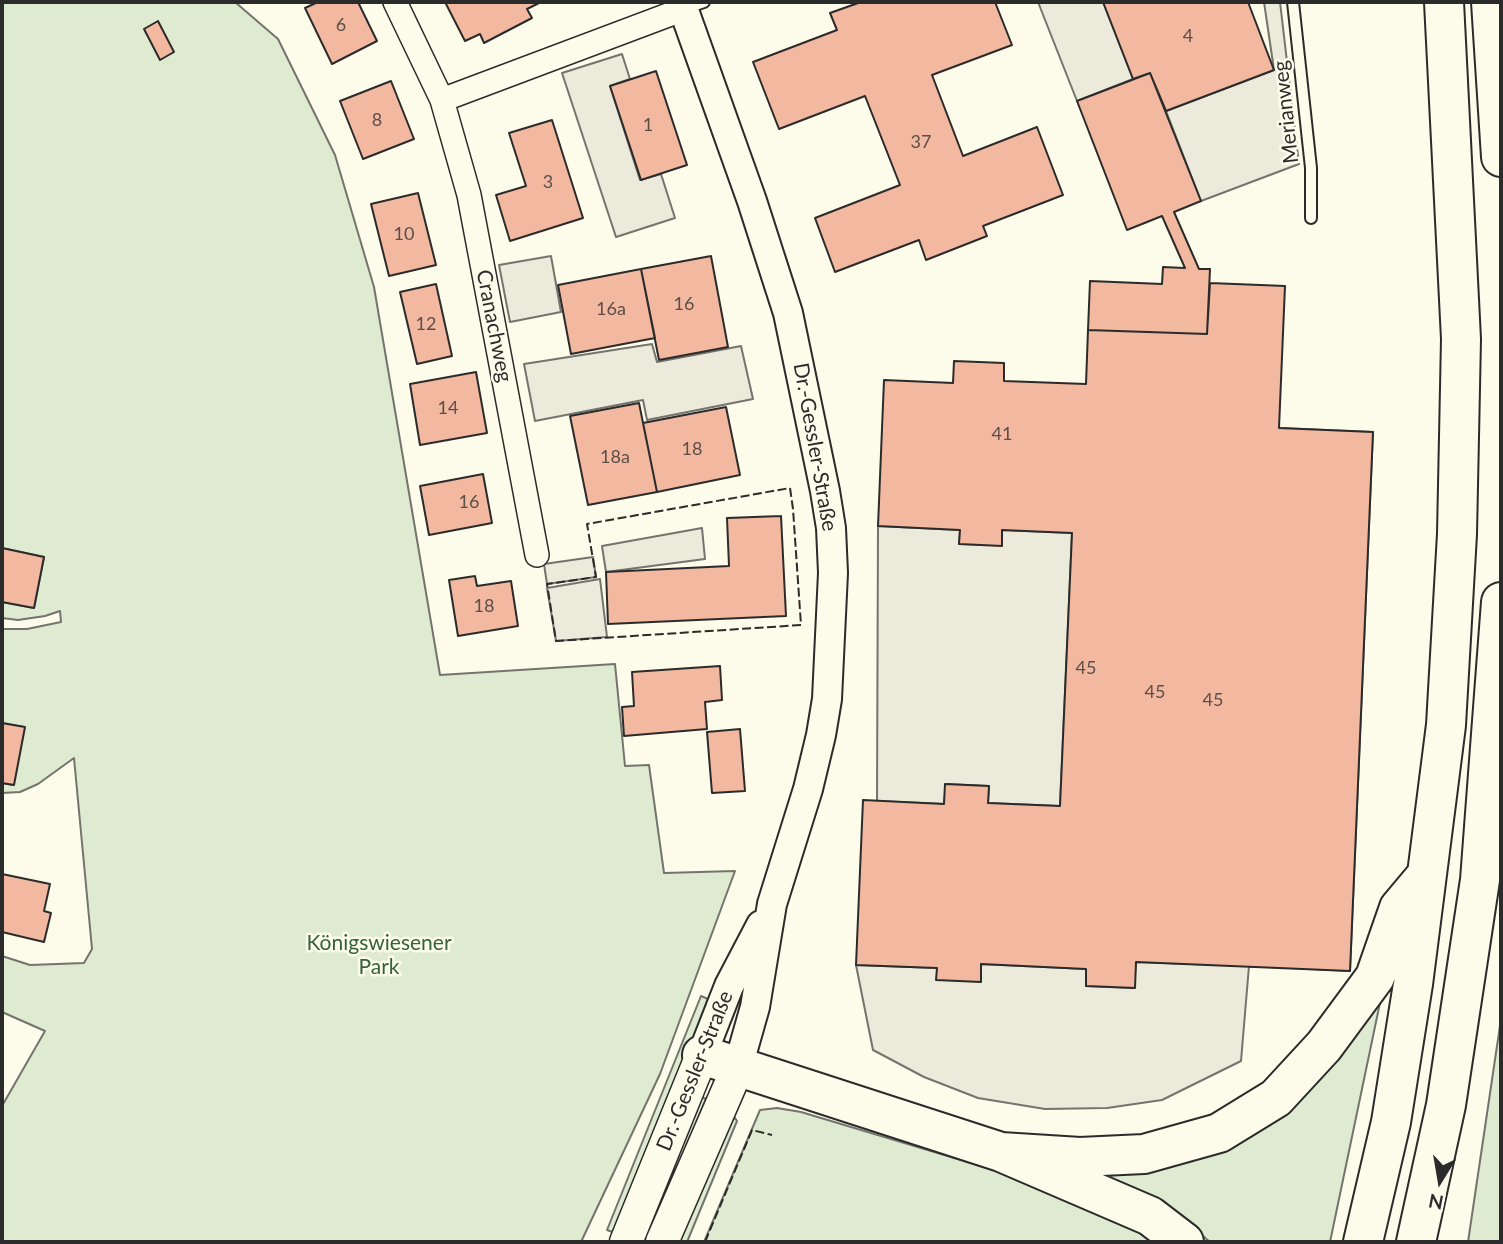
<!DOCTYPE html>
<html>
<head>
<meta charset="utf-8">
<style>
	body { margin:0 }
	#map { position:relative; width:1503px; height:1244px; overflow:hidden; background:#fdfbea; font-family:Lato,sans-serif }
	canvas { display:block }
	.frame { position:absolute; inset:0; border:4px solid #2b2b2b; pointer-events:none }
	.north { position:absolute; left:1405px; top:1146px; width:70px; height:70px; -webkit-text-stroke:5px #fdfbea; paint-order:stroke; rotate:191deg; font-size:19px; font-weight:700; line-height:28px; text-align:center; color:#2b2b2b }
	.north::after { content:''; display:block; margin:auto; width:24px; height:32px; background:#2b2b2b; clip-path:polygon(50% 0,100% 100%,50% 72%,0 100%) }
</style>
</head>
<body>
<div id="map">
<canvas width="1503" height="1244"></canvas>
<div class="frame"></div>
<div class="north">N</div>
</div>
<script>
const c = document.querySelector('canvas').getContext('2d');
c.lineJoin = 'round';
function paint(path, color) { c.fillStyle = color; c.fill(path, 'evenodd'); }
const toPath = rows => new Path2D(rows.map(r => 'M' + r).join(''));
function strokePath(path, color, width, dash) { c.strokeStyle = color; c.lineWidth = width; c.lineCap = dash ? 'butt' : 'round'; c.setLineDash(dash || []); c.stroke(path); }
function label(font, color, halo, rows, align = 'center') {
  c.font = font + ' Lato,sans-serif'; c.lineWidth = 5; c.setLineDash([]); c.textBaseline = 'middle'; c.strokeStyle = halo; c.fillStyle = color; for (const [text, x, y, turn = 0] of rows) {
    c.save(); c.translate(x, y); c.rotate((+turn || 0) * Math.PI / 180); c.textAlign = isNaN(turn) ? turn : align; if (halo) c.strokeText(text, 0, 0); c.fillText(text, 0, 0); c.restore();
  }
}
const green = toPath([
	[2,2,235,2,278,39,335,155,374,287,440,675,615,664,625,766,649,765,664,873,735,871,660,1074,581,1242,2,1242,2,1106,45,1031,2,1012,2,956,30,965,84,963,92,949,74,758,38,784,20,792,2,793,2,783,13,785,24,727,2,723,2,629,27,629,61,622,60,611,45,616,18,620,2,618,2,602,34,608,44,557,2,548,2,2],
	[701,996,708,999,677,1082,615,1233,607,1230,701,996],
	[1381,998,1330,1242,1210,1242,1197,1231,1091,1172,1176,1161,1381,998],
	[1501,1019,1501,1242,1468,1242,1501,1019],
	[702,1097,706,1099,688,1144,646,1242,641,1242,702,1097],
	[777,1108,801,1112,1091,1199,1168,1242,704,1242,760,1110,777,1108],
	[735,1118,737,1121,687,1242,676,1242,728,1124,735,1118]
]);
const parking = toPath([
	[1038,2,1103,2,1133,79,1077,101,1038,2],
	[1264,2,1280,2,1299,164,1201,201,1166,111,1274,70,1264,2],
	[622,54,630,79,610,86,640,180,661,174,675,218,616,237,562,73,622,54],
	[551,256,561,312,510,322,499,265,551,256],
	[652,344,657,362,741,346,753,399,647,420,643,400,535,421,524,364,652,344],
	[1279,428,1373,432,1350,971,1249,966,1241,1061,1162,1100,1107,1108,1045,1109,978,1098,924,1077,873,1050,856,965,937,968,981,981,981,964,1086,969,1086,986,1134,988,1136,962,1249,966,1279,428],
	[878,526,960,530,959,544,1002,545,1002,530,1072,533,1060,806,988,803,989,786,946,784,944,804,877,801,878,526],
	[702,528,705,559,606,572,602,546,702,528],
	[593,557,596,577,547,584,544,564,593,557],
	[600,579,607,637,556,641,547,588,600,579]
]);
const building = toPath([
	[318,2,358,2,377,41,332,64,305,8,318,2],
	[445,2,541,2,527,9,532,18,484,43,480,34,465,41,445,2],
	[861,2,995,2,1012,45,932,75,963,156,1037,127,1063,195,983,226,987,236,926,260,919,240,835,272,815,218,900,185,865,96,779,129,753,62,837,30,830,13,861,2],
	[1103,2,1248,2,1274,70,1166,111,1150,73,1133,79,1103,2],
	[158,21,174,52,160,60,144,29,158,21],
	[656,71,687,165,641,180,610,86,656,71],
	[1150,73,1201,201,1174,212,1199,269,1210,269,1207,334,1088,330,1090,281,1162,284,1163,267,1185,268,1162,216,1127,230,1077,101,1150,73],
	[391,81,414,139,363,159,340,101,391,81],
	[552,120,583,218,510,241,496,195,526,186,509,133,552,120],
	[418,193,436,265,389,276,371,204,418,193],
	[711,256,728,347,659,360,641,269,711,256],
	[641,269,655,338,571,354,558,285,641,269],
	[1210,283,1285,286,1279,428,1373,432,1350,971,1136,962,1135,988,1086,986,1086,969,981,964,981,982,936,980,937,968,856,965,863,800,944,804,945,784,989,786,988,803,1060,806,1072,533,1002,530,1002,546,959,544,960,530,878,526,884,380,953,383,954,361,1004,363,1004,381,1086,384,1088,330,1207,334,1210,283],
	[436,284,452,356,417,364,400,292,436,284],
	[476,372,487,433,420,445,410,384,476,372],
	[639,403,657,492,588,505,570,416,639,403],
	[726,407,740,475,657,492,643,423,726,407],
	[483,474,492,523,429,535,420,486,483,474],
	[781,516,786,616,608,624,606,572,729,566,727,518,781,516],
	[2,548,44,557,34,608,2,602,2,548],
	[475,576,477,586,511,581,518,626,458,636,449,580,475,576],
	[720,666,722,700,705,702,707,729,624,736,622,707,634,706,632,672,720,666],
	[2,723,25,727,14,785,2,783,2,723],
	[740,729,745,791,712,793,707,732,740,729],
	[2,874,50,884,44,911,51,913,44,942,2,932,2,874]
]);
const service = toPath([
	[1293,2,1311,168,1311,218],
	[684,9,704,2]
]);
const minor = toPath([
	[395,2,442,100,469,195,537,555],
	[442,100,684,9]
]);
const tertiary = toPath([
	[681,2,752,201,788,313,825,491,831,528,833,573,827,699,821,735,808,789,772,904,755,1007,738,1067],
	[702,1055,729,986,761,925]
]);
const secondary = toPath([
	[626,1242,702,1055],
	[662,1242,738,1067]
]);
const motorway = toPath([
	[1491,2,1501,157],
	[702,1055,1001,1152,1150,1216,1184,1242],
	[1001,1152,1080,1157,1144,1154,1219,1133,1276,1098,1324,1046,1375,977,1399,908,1425,877],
	[1363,1242,1391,1122,1413,984,1446,725,1457,534,1461,339,1444,2],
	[1416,1242,1446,1105,1480,880,1501,602]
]);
const fence = toPath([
	[790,488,793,509,801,625,556,641,547,584,596,577,587,524,790,488],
	[705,1242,752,1130,772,1135]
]);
const numberNames = [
	["6",341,25],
	["4",1188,36],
	["8",377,120],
	["1",648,125],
	["37",921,142],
	["3",548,182],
	["10",404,234],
	["16",684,304],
	["16a",611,309],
	["12",426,324],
	["14",448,408],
	["41",1002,434],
	["18",692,449],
	["18a",615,457],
	["16",469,502],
	["18",484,606],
	["45",1086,668],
	["45",1155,692],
	["45",1213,700]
];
const streetNames = [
	["Merianweg",1286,112,-96],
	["Cranachweg",494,326,79],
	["Dr.-Gessler-Straße",815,447,80],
	["Dr.-Gessler-Straße",695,1071,-68]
];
const parkNames = [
	["Königswiesener",379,943],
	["Park",379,967]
];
paint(green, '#deebd1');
strokePath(green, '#74746e', 2);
paint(parking, '#eceadb');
strokePath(parking, '#74746e', 2);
paint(building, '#f2b8a0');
strokePath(building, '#2b2b2b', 2);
strokePath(service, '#2b2b2b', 14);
strokePath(minor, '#2b2b2b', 26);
strokePath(tertiary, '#2b2b2b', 32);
strokePath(secondary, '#2b2b2b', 35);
strokePath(motorway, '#2b2b2b', 42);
strokePath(service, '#fdfbea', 10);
strokePath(minor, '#fdfbea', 23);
strokePath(tertiary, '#fdfbea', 28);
strokePath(secondary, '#fdfbea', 32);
strokePath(motorway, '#fdfbea', 38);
strokePath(fence, '#2b2b2b', 2, [9, 3.5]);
label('18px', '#5d4e48', null, numberNames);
label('21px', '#2b2b2b', '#fdfbea', streetNames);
label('21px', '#34623c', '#fdfbea', parkNames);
</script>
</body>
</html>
